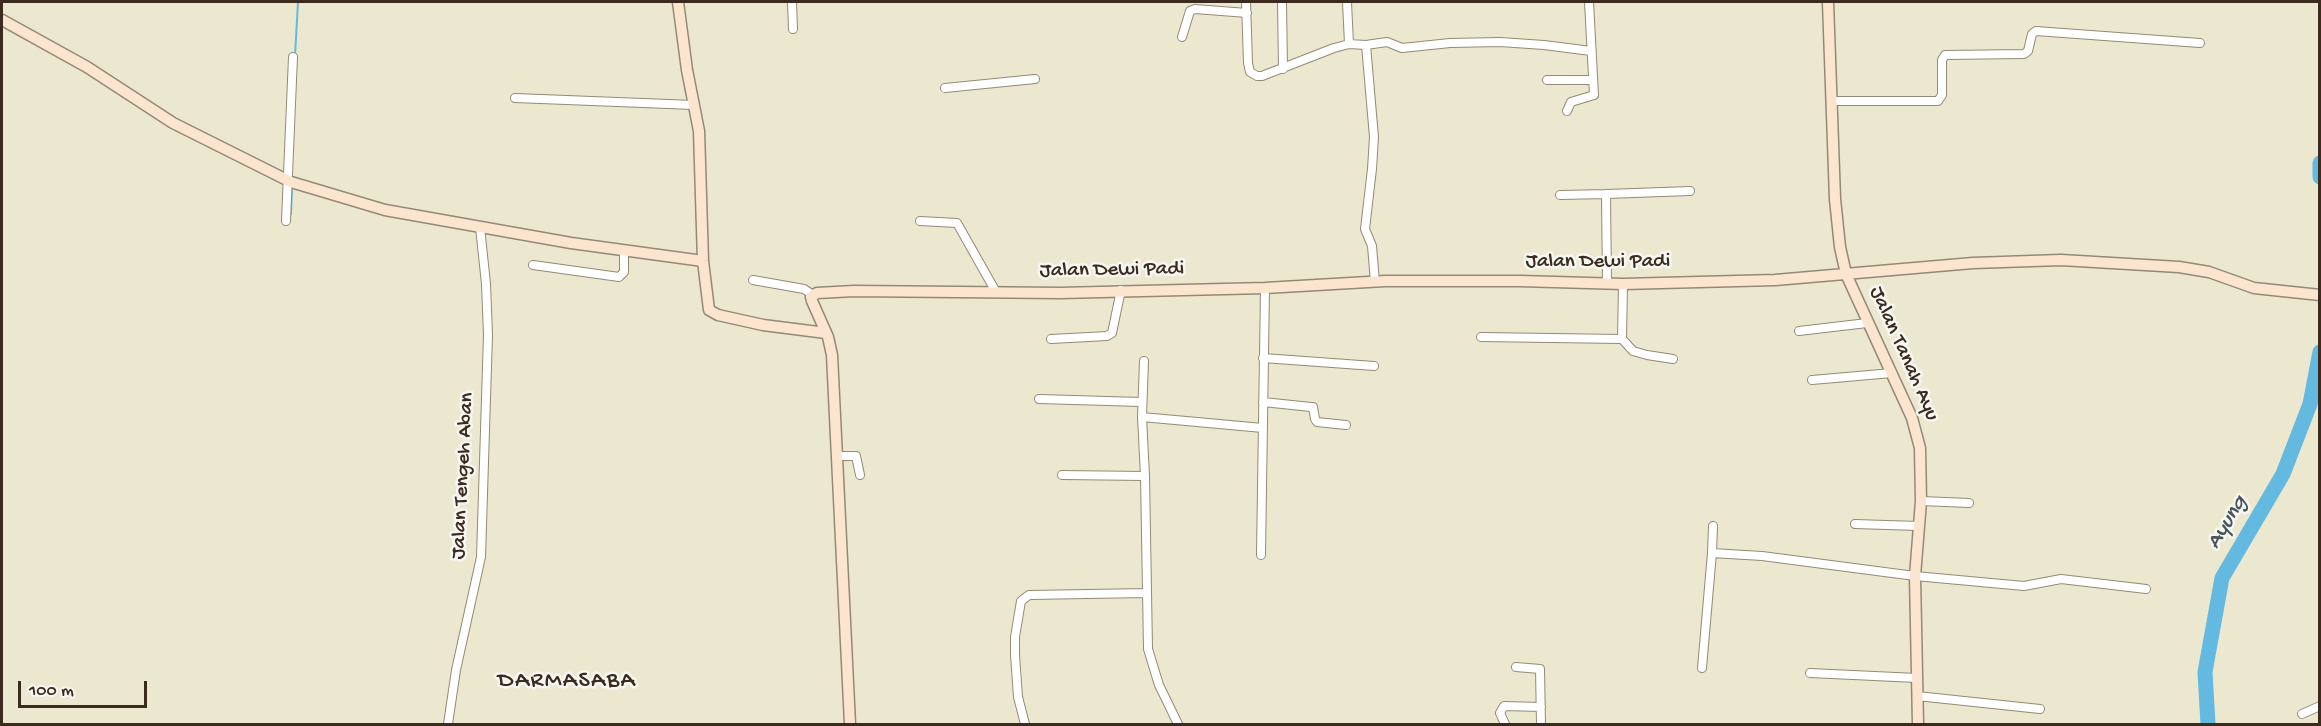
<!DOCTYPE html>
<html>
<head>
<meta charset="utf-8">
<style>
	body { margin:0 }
	#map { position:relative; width:2321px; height:726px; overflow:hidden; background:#ece8d0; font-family:"Gochi Hand",sans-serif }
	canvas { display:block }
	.frame { position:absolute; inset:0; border:3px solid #3b2a1e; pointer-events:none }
	.scale { position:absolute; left:18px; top:681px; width:129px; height:27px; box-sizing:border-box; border:3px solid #3b2a1e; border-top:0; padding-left:8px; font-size:18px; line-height:21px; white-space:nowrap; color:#3b2a1e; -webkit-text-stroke:4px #f6f6f2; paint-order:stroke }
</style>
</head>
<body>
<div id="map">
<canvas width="2321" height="726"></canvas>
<div class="frame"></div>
<div class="scale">100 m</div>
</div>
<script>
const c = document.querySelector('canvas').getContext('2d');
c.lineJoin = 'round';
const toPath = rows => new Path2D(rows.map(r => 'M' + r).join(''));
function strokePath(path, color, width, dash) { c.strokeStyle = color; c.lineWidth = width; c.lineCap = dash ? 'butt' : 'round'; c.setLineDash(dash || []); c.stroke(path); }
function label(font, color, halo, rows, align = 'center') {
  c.font = font + ' "Gochi Hand",sans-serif'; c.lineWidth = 5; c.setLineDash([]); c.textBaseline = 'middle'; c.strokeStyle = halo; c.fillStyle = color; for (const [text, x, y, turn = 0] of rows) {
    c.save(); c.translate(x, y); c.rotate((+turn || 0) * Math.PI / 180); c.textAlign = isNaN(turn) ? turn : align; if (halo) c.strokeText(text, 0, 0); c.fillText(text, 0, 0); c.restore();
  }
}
const stream = toPath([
	[295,56,298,2],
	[291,214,292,187]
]);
const river = toPath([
	[2320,163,2320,177],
	[2208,724,2205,672,2222,578,2283,474,2310,404,2320,352]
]);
const street = toPath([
	[792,2,793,29],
	[1246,2,1248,63,1250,72,1257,76,1262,76,1334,48,1349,44,1366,45,1374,137,1372,169,1365,229,1372,246,1375,282],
	[1282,2,1283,69],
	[1347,2,1349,44],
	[1182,37,1190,11,1195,9,1247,13],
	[1366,45,1387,42,1402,48,1450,43,1500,42,1544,45,1591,51],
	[1547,80,1593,80],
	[945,88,1035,79],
	[515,98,694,105],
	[1831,101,1938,101,1942,95,1942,60,1945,55,2024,54,2028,51,2032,34,2036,31,2200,43],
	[1567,111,1571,102,1594,95,1589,2],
	[1606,194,1690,191],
	[1560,195,1606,194,1607,284],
	[286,221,293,57],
	[920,221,957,223,996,292],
	[533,265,619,277,624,272,624,251],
	[753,280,804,289,813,295],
	[1799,331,1867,323],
	[1481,337,1622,339,1623,284],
	[1051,339,1107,336,1112,333,1121,290],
	[1622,339,1633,351,1647,355,1673,359],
	[1263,358,1374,366],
	[1812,380,1892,373],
	[1039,399,1141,402],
	[1263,402,1311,407,1313,407,1315,419,1317,422,1346,425],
	[1142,417,1144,361],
	[837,456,856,456,860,475],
	[1062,475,1145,476],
	[1921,501,1969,503],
	[1855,524,1919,526],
	[1712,553,1713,526],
	[1261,555,1265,288],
	[1516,667,1540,669,1541,724],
	[1702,668,1712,553,1762,556,1915,576,2024,586,2061,579,2146,589],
	[1810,673,1917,678],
	[1917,696,2040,709],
	[2302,714,2320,706],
	[448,724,456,670,481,557,488,335,486,284,480,227],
	[1025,724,1018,697,1015,655,1015,637,1021,601,1029,595,1147,593],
	[1178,724,1159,685,1148,649,1145,476,1142,417,1263,428],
	[1505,724,1500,713,1504,706,1541,707]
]);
const secondary = toPath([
	[678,2,687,70,699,131,703,261,709,310,718,315,763,325,826,333],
	[1828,2,1835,199,1840,247,1846,274,1912,418,1920,448,1921,501,1915,576,1918,724],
	[2,20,87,67,173,123,291,182,385,210,571,243,703,261],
	[850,724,832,355,828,337,812,301,811,297,817,293,854,291,1060,293,1265,288,1385,281,1520,281,1623,284,1775,280,1973,263,2061,260,2179,267,2209,272,2254,288,2320,295]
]);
const streetNames = [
	["Jalan Dewi Padi",1598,263],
	["Jalan Dewi Padi",1112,271,-1],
	["Jalan Tanah Ayu",1903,354,66],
	["Jalan Tengeh Aban",464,476,-87]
];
const waterNames = [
	["Ayung",2228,523,-59]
];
const quarterNames = [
	["DARMASABA",567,682]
];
strokePath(stream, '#63b9e0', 2);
strokePath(river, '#63b9e0', 15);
strokePath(street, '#948977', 10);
strokePath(secondary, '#948977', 13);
strokePath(street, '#fff', 8);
strokePath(secondary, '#fbe5cf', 10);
label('21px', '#3b2a1e', '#f6f6f2', streetNames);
label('italic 22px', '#475558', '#f6f6f2', waterNames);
c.letterSpacing = '1.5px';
label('24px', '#3b2a1e', '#f6f6f2', quarterNames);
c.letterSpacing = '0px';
</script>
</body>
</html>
